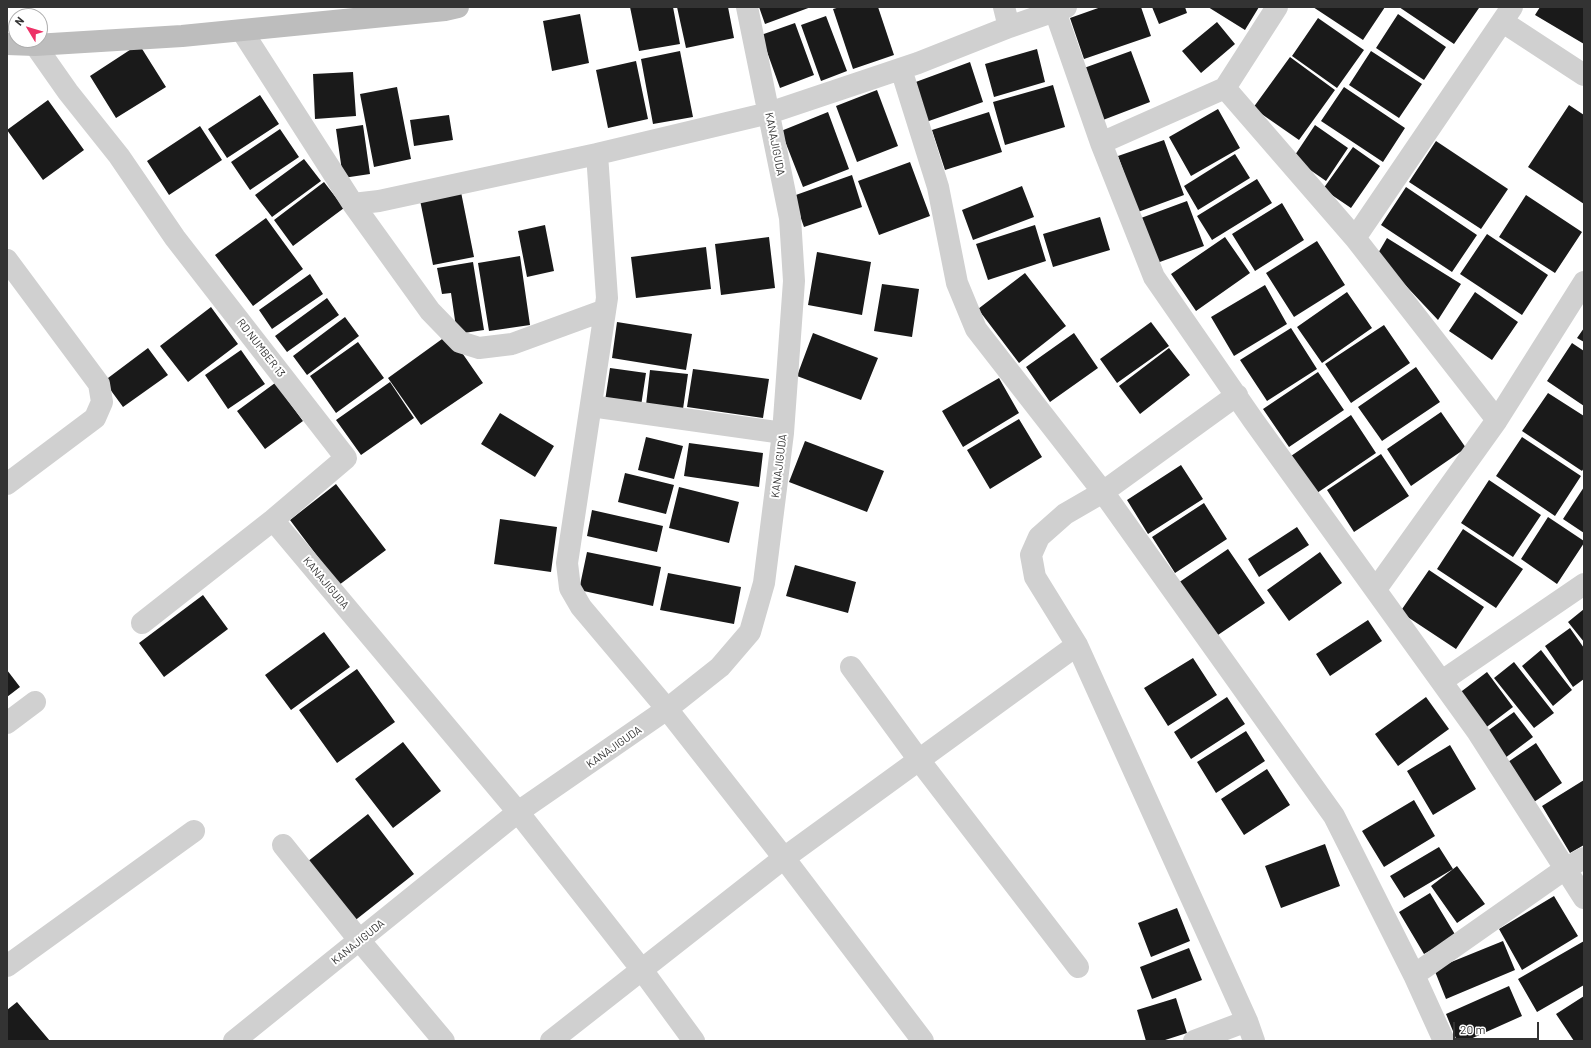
<!DOCTYPE html>
<html>
<head>
<meta charset="utf-8">
<style>
	body { margin:0 }
	#map { position:relative; width:1591px; height:1048px; overflow:hidden; background:#fff; font-family:Barlow,sans-serif }
	canvas { display:block }
	.frame { position:absolute; inset:0; border:8px solid #333; pointer-events:none }
	.north { position:absolute; left:8px; top:8px; width:40px; height:40px; box-sizing:border-box; background:#fff; border:1px solid #adadad; border-radius:50%; rotate:308deg; font-size:11px; font-weight:700; line-height:16px; text-align:center; color:#333 }
	.north::after { content:''; display:block; margin:auto; width:14px; height:18px; background:#ed3267; clip-path:polygon(50% 0,100% 100%,50% 72%,0 100%) }
	.scale { position:absolute; left:1453px; top:1022px; width:86px; height:18px; box-sizing:border-box; border:2px solid #333; border-top:0; padding-left:5px; font-size:12px; line-height:14px; white-space:nowrap; color:#333; -webkit-text-stroke:3px #fff; paint-order:stroke }
</style>
</head>
<body>
<div id="map">
<canvas width="1591" height="1048"></canvas>
<div class="frame"></div>
<div class="north">N</div>
<div class="scale">20 m</div>
</div>
<script>
const c = document.querySelector('canvas').getContext('2d');
c.lineJoin = 'round';
function paint(path, color) { c.fillStyle = color; c.fill(path, 'evenodd'); }
const toPath = rows => new Path2D(rows.map(r => 'M' + r).join(''));
function strokePath(path, color, width, dash) { c.strokeStyle = color; c.lineWidth = width; c.lineCap = dash ? 'butt' : 'round'; c.setLineDash(dash || []); c.stroke(path); }
function label(font, color, halo, rows, align = 'center') {
  c.font = font + ' Barlow,sans-serif'; c.lineWidth = 4; c.setLineDash([]); c.textBaseline = 'middle'; c.strokeStyle = halo; c.fillStyle = color; for (const [text, x, y, turn = 0] of rows) {
    c.save(); c.translate(x, y); c.rotate((+turn || 0) * Math.PI / 180); c.textAlign = isNaN(turn) ? turn : align; if (halo) c.strokeText(text, 0, 0); c.fillText(text, 0, 0); c.restore();
  }
}
const building = toPath([
	[630,7,673,7,680,44,639,51],
	[677,7,728,7,734,38,686,48],
	[759,7,811,7,765,24],
	[840,7,878,7,894,55,853,69,833,9],
	[1101,7,1141,7,1151,36,1084,59,1070,18],
	[1152,7,1185,7,1187,13,1159,24],
	[1208,7,1259,7,1245,30],
	[1313,7,1385,7,1363,40],
	[1399,7,1478,7,1479,8,1454,44],
	[1540,7,1584,7,1584,44,1535,15],
	[580,14,589,63,552,71,543,21],
	[1398,14,1446,47,1424,80,1376,48],
	[826,16,847,71,821,81,801,25],
	[1318,18,1364,50,1337,88,1292,56],
	[1217,22,1235,44,1201,73,1182,51],
	[795,23,814,75,780,88,761,35],
	[139,44,166,87,116,118,90,76],
	[1037,49,1045,82,994,97,985,64],
	[680,51,693,117,653,124,641,59],
	[1131,51,1150,102,1103,120,1084,68],
	[1371,51,1422,84,1399,118,1349,85],
	[1290,57,1335,90,1299,140,1253,108],
	[636,61,648,119,608,128,596,70],
	[970,62,983,102,926,122,913,83],
	[353,72,356,116,315,119,313,74],
	[1053,85,1065,127,1005,145,993,102],
	[397,87,411,159,374,167,360,94],
	[1344,87,1405,128,1383,162,1321,121],
	[877,90,898,146,857,162,836,106],
	[260,95,279,124,227,158,208,129],
	[48,100,84,150,43,180,7,130],
	[1569,105,1584,115,1584,204,1528,167],
	[1218,109,1240,148,1191,176,1169,137],
	[828,112,849,169,803,187,781,131],
	[989,112,1002,152,945,170,932,130],
	[449,115,453,140,414,146,410,120],
	[363,125,370,174,343,178,336,129],
	[1315,125,1348,148,1326,181,1293,158],
	[200,126,222,160,169,195,147,161],
	[280,129,299,157,250,190,231,162],
	[1164,140,1184,195,1138,212,1118,156],
	[1436,141,1508,189,1481,229,1409,182],
	[1353,147,1380,166,1351,208,1323,189],
	[1235,154,1250,178,1198,210,1184,186],
	[304,159,321,181,272,217,255,195],
	[910,162,930,216,879,235,858,181],
	[852,175,862,207,804,227,793,196],
	[1257,179,1272,203,1212,240,1197,216],
	[324,182,344,208,293,246,274,220],
	[1022,186,1034,217,973,240,962,210],
	[1406,187,1477,235,1452,272,1381,225],
	[461,192,474,257,433,265,420,200],
	[1526,195,1582,232,1555,273,1499,237],
	[1187,201,1204,246,1157,263,1141,218],
	[1282,203,1304,240,1255,271,1232,234],
	[1100,217,1110,250,1053,267,1043,234],
	[266,218,303,269,253,306,215,255],
	[545,225,554,271,527,277,518,231],
	[1035,225,1046,261,988,280,976,244],
	[1487,234,1548,275,1522,315,1460,274],
	[769,237,775,288,721,295,715,244],
	[1225,237,1250,273,1196,311,1171,274],
	[1387,238,1461,284,1438,320,1377,255],
	[1317,241,1345,285,1294,317,1266,273],
	[706,247,711,289,636,298,631,257],
	[817,252,871,262,862,315,808,305],
	[520,256,530,325,489,331,478,263],
	[473,262,484,330,457,334,451,293,442,294,437,268],
	[1025,273,1066,326,1019,363,978,309],
	[310,274,323,294,272,329,259,310],
	[882,284,919,289,912,337,874,331],
	[1265,285,1287,324,1234,356,1211,317],
	[1347,292,1372,328,1322,363,1297,327],
	[1475,292,1518,322,1492,360,1449,331],
	[327,298,339,315,287,352,275,336],
	[211,307,238,344,188,382,160,346],
	[345,317,359,336,307,375,293,356],
	[617,322,692,334,686,370,612,358],
	[1151,322,1169,346,1117,383,1100,359],
	[1384,325,1410,363,1351,403,1325,364],
	[1291,328,1317,369,1267,401,1240,360],
	[1584,328,1584,342,1577,338],
	[813,333,878,358,861,400,797,376],
	[1074,333,1098,368,1050,402,1026,367],
	[449,334,483,383,421,425,388,378],
	[358,342,384,378,336,413,310,376],
	[1572,343,1584,351,1584,406,1547,381],
	[148,348,168,375,123,407,104,381],
	[1169,348,1190,375,1140,414,1119,386],
	[241,350,265,384,228,409,205,375],
	[1416,367,1440,402,1382,441,1358,407],
	[610,368,646,373,641,406,605,401],
	[693,369,769,379,763,418,687,407],
	[650,370,688,374,683,409,646,405],
	[1318,372,1344,410,1289,447,1263,409],
	[999,378,1019,413,963,447,942,411],
	[390,382,414,418,361,455,336,420],
	[275,383,303,421,265,449,237,411],
	[1548,393,1584,416,1584,468,1582,471,1522,431],
	[1441,412,1466,448,1411,486,1387,449],
	[500,413,554,446,535,477,481,444],
	[1351,415,1376,453,1317,493,1291,456],
	[1019,419,1042,457,990,489,967,450],
	[646,437,683,446,674,479,638,470],
	[1522,437,1581,476,1555,516,1496,476],
	[805,441,884,471,867,512,789,482],
	[689,443,763,453,759,487,684,476],
	[1381,454,1409,496,1354,532,1327,490],
	[1181,465,1203,499,1148,534,1127,500],
	[625,473,674,485,666,514,618,502],
	[1489,480,1541,515,1513,557,1461,523],
	[336,484,386,550,339,585,290,520],
	[679,487,739,502,729,543,669,528],
	[1584,487,1584,533,1563,519],
	[1204,503,1227,539,1175,573,1152,537],
	[592,510,663,526,657,552,587,536],
	[1548,517,1584,541,1584,543,1557,584,1521,559],
	[500,519,557,527,551,572,494,564],
	[1297,527,1309,545,1259,577,1248,559],
	[1463,529,1523,569,1496,608,1437,569],
	[1228,549,1265,603,1215,637,1178,583],
	[587,552,661,567,653,606,579,590],
	[1320,552,1342,583,1289,621,1267,590],
	[795,565,856,582,848,613,786,596],
	[1429,570,1484,607,1456,649,1400,612],
	[668,573,741,587,734,624,660,610],
	[203,595,228,629,164,677,139,643],
	[1584,609,1584,642,1568,622],
	[1368,620,1382,641,1330,676,1316,654],
	[1570,628,1584,648,1584,679,1573,687,1545,646],
	[324,632,350,667,291,710,265,675],
	[1541,650,1572,690,1553,706,1522,666],
	[1193,658,1217,695,1168,726,1144,688],
	[1514,662,1554,713,1534,728,1494,678],
	[357,669,395,722,337,763,299,710],
	[7,670,20,687,7,697],
	[1487,672,1513,707,1484,729,1458,694],
	[1227,697,1245,724,1191,759,1174,732],
	[1426,697,1449,729,1398,766,1375,734],
	[1514,712,1533,737,1505,758,1486,732],
	[1246,731,1265,761,1216,793,1197,762],
	[403,742,441,791,393,828,355,779],
	[1536,743,1562,783,1534,802,1508,762],
	[1450,745,1476,789,1433,815,1407,771],
	[1267,769,1290,805,1244,835,1221,799],
	[1584,780,1584,845,1570,853,1542,806],
	[1414,800,1435,836,1384,867,1362,831],
	[368,814,414,874,353,922,307,862],
	[1325,844,1340,886,1281,908,1265,866],
	[1439,847,1453,869,1404,898,1390,876],
	[1457,866,1485,904,1457,923,1431,886],
	[1430,893,1456,936,1424,954,1399,912],
	[1554,896,1578,936,1522,970,1499,929],
	[1177,908,1190,941,1151,957,1138,923],
	[1503,941,1515,970,1446,999,1434,969],
	[1584,941,1584,985,1537,1012,1518,979],
	[1189,948,1202,980,1152,999,1140,967],
	[1509,986,1522,1016,1466,1041,1457,1041,1446,1014],
	[1584,996,1584,1041,1574,1041,1556,1014],
	[1176,998,1187,1033,1162,1041,1146,1041,1137,1010],
	[17,1002,50,1041,7,1041,7,1010]
]);
const street = toPath([
	[1004,7,1009,27],
	[1055,11,1101,143,1154,277,1253,420,1477,731,1584,898],
	[1503,22,1584,75],
	[242,31,353,204,430,311,460,342,479,348,512,344,605,310],
	[35,45,68,92,119,156,175,238,346,458,273,520,142,623],
	[901,69,938,187,957,283,976,329,1103,492,1334,816,1414,975,1444,1041],
	[1225,88,1277,7],
	[1101,143,1225,88,1355,238,1497,420],
	[353,204,379,201,597,154],
	[1355,238,1512,7],
	[7,260,99,384,102,402,95,418,7,484],
	[1237,395,1103,492,1065,514,1039,537,1031,555,1035,577,1077,645,1247,1021,1254,1041],
	[591,406,783,433],
	[273,520,518,812,642,970,694,1041],
	[1376,589,1497,420,1584,282],
	[851,667,919,760,1078,967],
	[1442,681,1584,584],
	[7,723,35,702],
	[283,845,360,941,444,1041],
	[7,966,194,831],
	[1414,975,1565,869,1584,858],
	[234,1041,518,812,667,709,720,667,750,632,764,583,783,433,794,281,790,218,747,7],
	[551,1041,784,858,1077,645],
	[923,1041,784,858,667,709,581,607,570,588,567,563,607,298,597,154,769,113,918,63,1009,27,1066,7],
	[1194,1041,1247,1021]
]);
const secondary = toPath([
	[7,44,35,45,182,36,445,10,458,7]
]);
const streetNames = [
	["KANAJIGUDA",775,144,79],
	["RD NUMBER 13",261,348,52],
	["KANAJIGUDA",779,466,-83],
	["KANAJIGUDA",326,583,50],
	["KANAJIGUDA",614,747,-35],
	["KANAJIGUDA",358,942,-39]
];
paint(building, '#1a1a1a');
strokePath(street, '#d0d0d0', 22);
strokePath(secondary, '#bdbdbd', 22);
label('11px', '#333', '#fff', streetNames);
</script>
</body>
</html>
